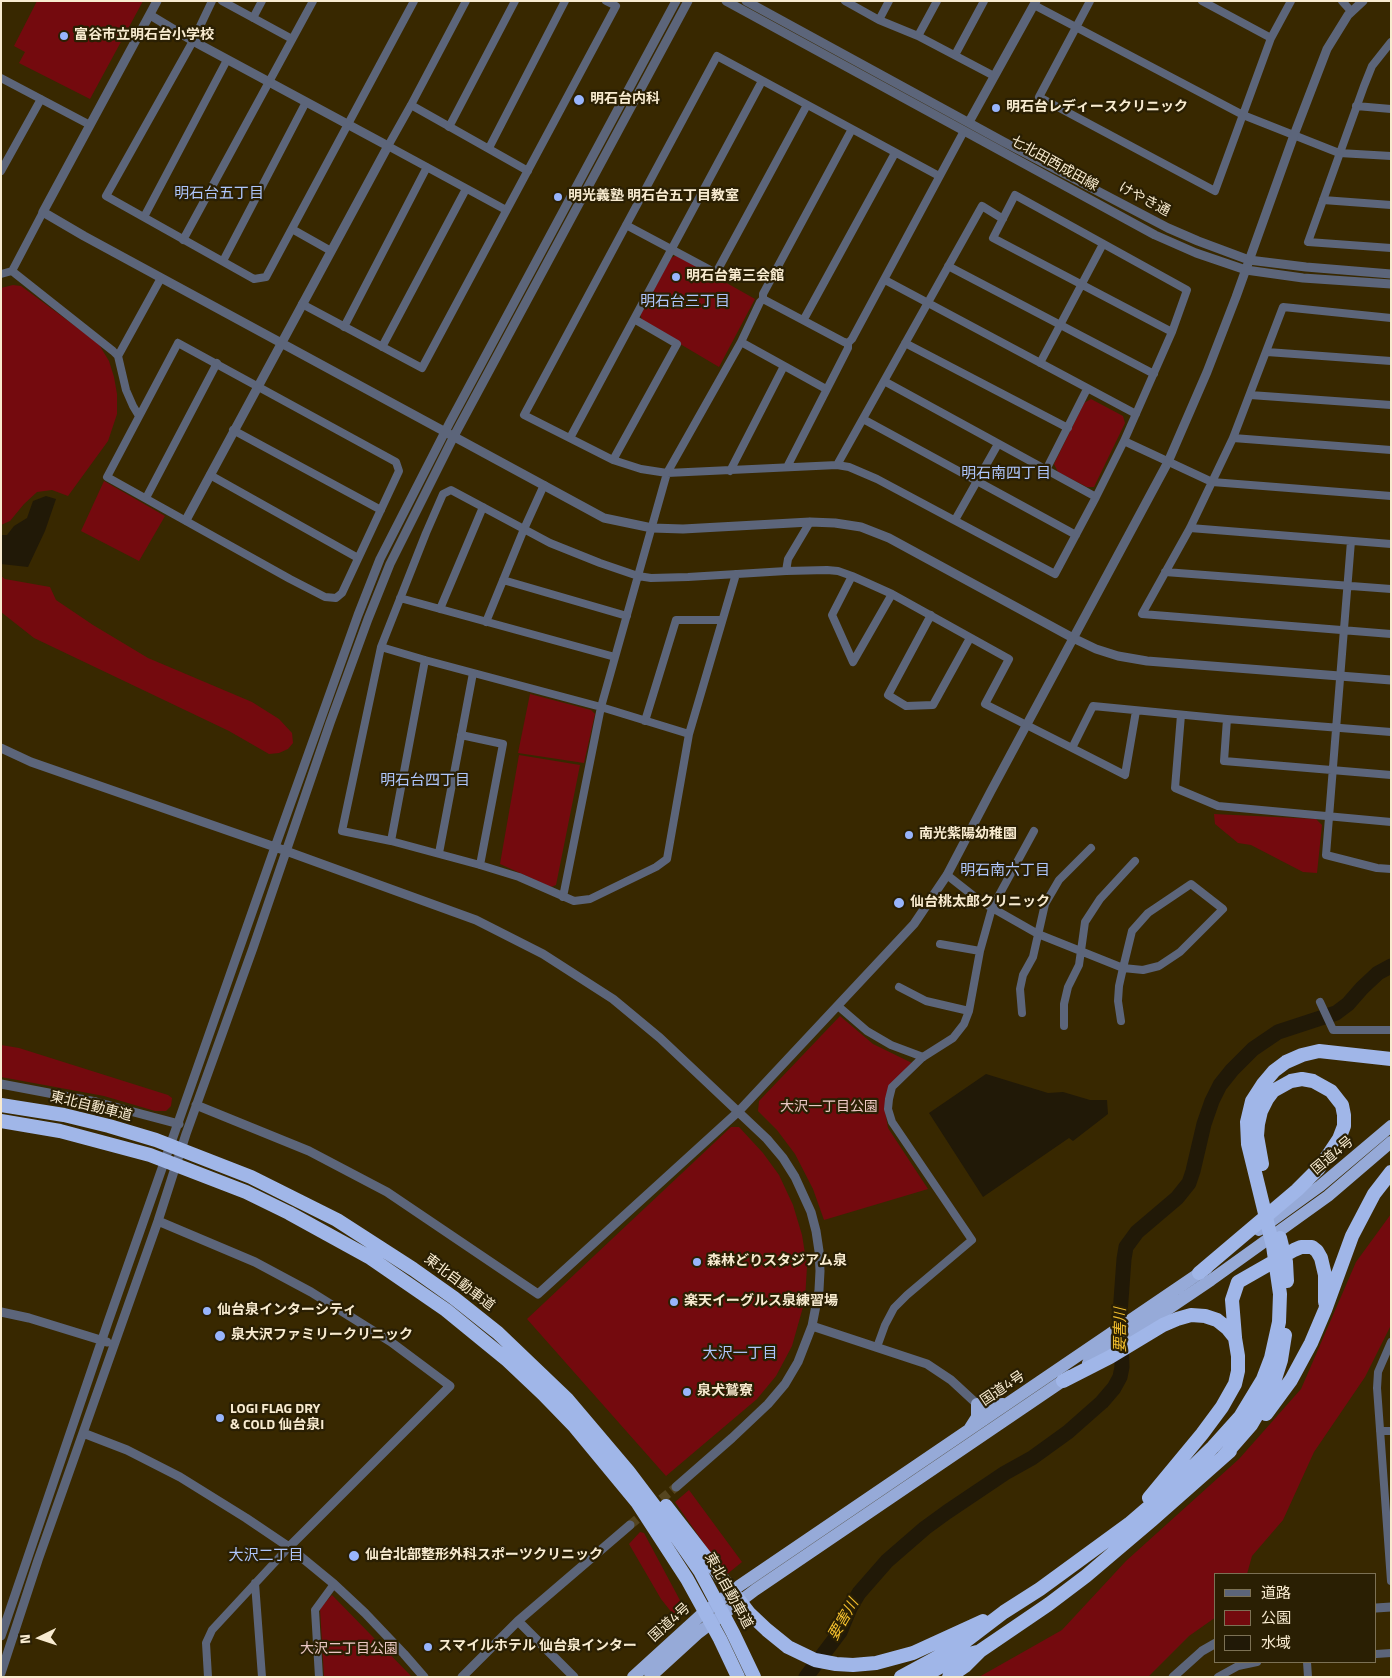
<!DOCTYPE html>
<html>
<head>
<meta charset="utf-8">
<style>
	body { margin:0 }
	#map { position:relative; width:1392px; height:1678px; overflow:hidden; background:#382800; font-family:"Titillium Web","Noto Sans JP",sans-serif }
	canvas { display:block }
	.frame { position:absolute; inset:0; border:2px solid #f8ebd0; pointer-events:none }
	.legend { position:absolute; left:1214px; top:1573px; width:162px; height:90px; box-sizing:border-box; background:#2a1f03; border:1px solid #7c7155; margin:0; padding:6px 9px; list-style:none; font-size:15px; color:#f8ebd0 }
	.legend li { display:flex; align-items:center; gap:10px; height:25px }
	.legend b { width:25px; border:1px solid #7c7155 }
	.north { position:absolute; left:15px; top:1613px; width:50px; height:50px; -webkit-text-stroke:4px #2a1f03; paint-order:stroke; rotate:266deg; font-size:14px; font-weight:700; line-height:20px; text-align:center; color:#f8ebd0 }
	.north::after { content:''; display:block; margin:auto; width:18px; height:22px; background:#f8ebd0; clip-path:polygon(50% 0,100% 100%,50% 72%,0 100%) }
</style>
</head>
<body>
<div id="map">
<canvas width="1392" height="1678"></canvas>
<div class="frame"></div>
<ul class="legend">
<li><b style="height:6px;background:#5c657a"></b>道路</li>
<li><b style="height:14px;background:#740a0e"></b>公園</li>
<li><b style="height:14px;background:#211907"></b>水域</li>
</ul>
<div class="north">N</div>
</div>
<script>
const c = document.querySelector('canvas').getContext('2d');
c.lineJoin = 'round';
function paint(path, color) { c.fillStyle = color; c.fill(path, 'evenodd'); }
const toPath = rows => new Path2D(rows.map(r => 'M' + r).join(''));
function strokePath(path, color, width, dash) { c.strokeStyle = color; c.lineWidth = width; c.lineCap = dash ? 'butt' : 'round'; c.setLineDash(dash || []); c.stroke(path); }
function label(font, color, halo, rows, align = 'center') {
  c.font = font + ' "Titillium Web","Noto Sans JP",sans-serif'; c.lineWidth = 4.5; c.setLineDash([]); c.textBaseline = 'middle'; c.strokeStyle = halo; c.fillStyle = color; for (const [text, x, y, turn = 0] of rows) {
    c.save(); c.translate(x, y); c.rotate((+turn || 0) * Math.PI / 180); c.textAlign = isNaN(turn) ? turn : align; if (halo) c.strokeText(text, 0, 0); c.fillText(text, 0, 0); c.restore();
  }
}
const green = toPath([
	[37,1,143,1,90,99,19,63,25,52,14,46],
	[677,255,755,299,719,367,643,322,640,314,671,258],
	[13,285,21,286,98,343,109,361,114,377,117,394,117,414,108,441,68,496,52,490,37,492,24,504,10,521,1,525,1,288],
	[1091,399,1123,416,1125,423,1094,487,1087,487,1058,472,1054,464,1084,403],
	[104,481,165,516,139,561,81,531],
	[1,576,5,579,50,587,56,600,93,625,148,658,252,702,279,719,292,733,293,743,288,749,279,753,269,754,229,731,34,638,1,612],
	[530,694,591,710,595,714,584,763,518,753],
	[519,755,580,765,556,885,551,887,500,864],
	[1214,814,1316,819,1322,825,1317,873,1303,872,1251,845,1238,843,1215,824],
	[840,1016,873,1044,912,1063,886,1096,885,1111,888,1128,928,1189,824,1220,813,1189,795,1154,777,1130,758,1111,759,1101],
	[1,1045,19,1048,168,1095,172,1098,171,1106,166,1111,155,1111,104,1096,1,1077],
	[731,1127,739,1127,763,1153,779,1175,793,1205,802,1235,807,1266,805,1300,792,1346,776,1376,757,1399,666,1476,527,1319],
	[1391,1214,1391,1325,1365,1377,1314,1452,1283,1520,1252,1556,1247,1574,1216,1574,1216,1617,1189,1636,1148,1677,979,1677,1062,1630,1126,1561,1239,1459,1301,1389,1356,1262],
	[689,1490,742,1562,726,1575,675,1502],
	[640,1532,644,1533,683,1606,673,1614,661,1599,629,1544],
	[332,1595,412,1677,324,1677,320,1608]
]);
const water = toPath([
	[46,496,56,499,45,531,28,567,1,564,1,535,7,535,14,526,27,518,33,501],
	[986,1074,1048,1093,1063,1092,1090,1100,1107,1100,1108,1114,1073,1141,1069,1138,983,1197,929,1113]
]);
const river = toPath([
	[806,1677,840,1632,850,1608,859,1593,887,1561,925,1528,947,1512,1005,1473,1032,1458,1068,1432,1102,1402,1114,1388,1120,1377,1122,1367,1120,1314,1124,1259,1126,1247,1137,1232,1177,1198,1189,1183,1193,1171,1204,1124,1212,1101,1220,1085,1232,1070,1253,1049,1278,1032,1336,1013,1348,1004,1362,988,1378,973,1391,966]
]);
const tertiaryTunnel = toPath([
	[630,1525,676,1487]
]);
const minor = toPath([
	[212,1,193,41,106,196,254,279,266,277,414,1],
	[222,1,292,39],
	[466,1,411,105,388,146,506,210],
	[845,1,879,20,918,36,994,76],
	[1090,1,1039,97,1215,191,1271,38,1291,1],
	[1202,1,1271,38],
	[1342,1,1351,11],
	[1034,5,1243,115,1339,153,1391,156],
	[253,18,262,1],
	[879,20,889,1],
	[918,36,937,1],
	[1391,42,1372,66,1364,86,1308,242,1391,248],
	[955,55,984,1],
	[1,78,90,125],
	[411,105,528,171],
	[1356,106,1391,109],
	[449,127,515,1],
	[489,148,565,1],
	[1,171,41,99],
	[939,176,717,56,524,415,613,460,641,469,667,473,837,465,849,467,877,479,1055,574,1096,497,1124,441,1172,332,1187,290,1015,195,993,238,1172,332],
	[1323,200,1391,205],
	[144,217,227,60],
	[626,225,716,273,807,105],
	[292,229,331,251],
	[183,240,313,1],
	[223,261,306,102],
	[948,266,1154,374],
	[12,271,113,351,118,356,126,390,133,406,139,416],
	[1,274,12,271,43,212],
	[885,280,1136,414],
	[763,299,763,294,852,129],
	[302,304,422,368,616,6,606,1],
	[1391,318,1283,307,1233,438,1190,528,1142,614,1391,634],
	[804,319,895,153],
	[344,327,427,167],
	[741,342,826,389],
	[178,343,396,462,399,471,342,593,336,598,325,597,290,579,107,477,178,343],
	[905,343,1068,428],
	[382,347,466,189],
	[1267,352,1391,361],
	[118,356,161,278],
	[1040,363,1103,244],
	[884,381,1096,497],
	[1250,395,1391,405],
	[863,419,1076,535],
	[233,430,381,510],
	[570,438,762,81],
	[1233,438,1391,450],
	[1124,441,1212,482,1391,496],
	[613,460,677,344,634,319],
	[837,465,982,206,1003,219],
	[787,467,848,348,848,343],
	[1046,470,1087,389],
	[730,471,784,366],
	[210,475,358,558],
	[146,498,217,363],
	[955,520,998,444],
	[1190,528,1391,544],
	[1351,541,1326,855,1377,868,1391,869],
	[786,571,788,559,810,522],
	[1165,572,1391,589],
	[736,574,689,734,667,859,656,867,590,899,574,901,519,877,480,865,391,841,342,831,381,647,426,533,443,494,451,490,550,543,600,563,638,576,651,578,688,577,786,571,827,570,838,571,852,576,892,594,1009,659,985,704,1072,748,1093,706,1227,719,1391,732],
	[852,576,832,615,853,662,892,594],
	[503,580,627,616],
	[400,598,615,657],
	[440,609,483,507],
	[931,615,888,695,906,706,933,705,970,638],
	[486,622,524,529,544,485],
	[381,647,425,660],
	[1181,715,1175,788,1218,806,1391,822],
	[1227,719,1224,761,1391,775],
	[645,721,676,620,722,620],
	[461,735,503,744,480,865],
	[1072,748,1125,775,1136,711],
	[391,841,425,660,601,707,689,734],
	[439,853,473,673],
	[947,875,980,901,1038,934,1123,968,1143,970,1159,966,1180,952,1223,909,1191,884,1148,913,1132,931,1123,968,1119,986,1118,1001,1121,1021],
	[563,897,601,707,667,473,741,342,760,302,763,299,844,342,848,343,852,339,964,131],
	[940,944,980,951],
	[899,987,926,1001,969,1011],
	[1320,1002,1333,1030,1391,1030],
	[838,1006,867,1031,891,1045,923,1057],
	[1022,1013,1020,989,1023,975,1033,957,1045,904,1059,880,1091,848],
	[1064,1026,1064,1004,1068,987,1079,965,1085,922,1100,899,1135,861],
	[1391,1342,1378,1372,1377,1388,1391,1581],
	[877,1347,885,1325,894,1308,907,1295,972,1240,892,1122,888,1109,889,1099,892,1087,923,1057,953,1038,964,1024,969,1011,980,951,992,908,1034,831],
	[1380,1431,1391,1431],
	[255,1583,262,1677],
	[1376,1654,1391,1653],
	[1307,1662,1308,1677],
	[208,1677,206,1643,212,1630,289,1547],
	[319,1677,315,1610,334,1584],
	[1218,1677,1238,1666,1257,1662]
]);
const tertiary = toPath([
	[157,1,43,212,84,236,604,518,652,528,683,529,810,522,835,523,861,527,889,538,1073,638,1096,649,1118,656,1147,661,1391,680],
	[726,1,1155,235,1196,253,1246,270,1303,278,1391,284],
	[746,1,1004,142,1168,228,1198,241,1249,260,1306,267,1391,274],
	[150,15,193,41,388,146,186,520],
	[969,122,1036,1],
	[1,748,31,762,275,847,476,920,543,954,613,999,660,1038,767,1139,783,1158,795,1177,811,1212,816,1231,819,1251,820,1271,819,1290,812,1326,798,1362,785,1384,768,1404,732,1438,676,1487],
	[1,1084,96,1102,179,1124],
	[196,1105,309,1151,387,1192,538,1294,739,1111,914,924,947,875,991,791,1168,462,1207,372,1236,297,1294,135,1327,49,1348,15,1363,1],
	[158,1221,255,1262,311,1292,391,1342,450,1386,289,1547],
	[1,1312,29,1318,107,1342],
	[812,1326,927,1364,951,1380,977,1404],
	[83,1433,127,1450,180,1477,246,1518,289,1547,334,1584,365,1613,404,1654,424,1677],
	[1376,1608,1391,1607],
	[518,1621,574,1677],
	[1,1636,108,1322,275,847,358,615,380,559,450,422,676,1],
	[1,1673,38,1560,158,1221,186,1134,253,948,330,723,368,619,390,564,454,436,688,1],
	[462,1677,518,1621,630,1525],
	[1173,1677,1202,1651,1216,1643]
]);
const trunk = toPath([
	[1259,1230,1320,1186,1391,1126],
	[1088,1363,1211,1280,1328,1196,1391,1142],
	[970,1428,977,1417,977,1404,985,1407,1003,1404],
	[633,1677,701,1615,739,1586,1207,1268],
	[650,1677,697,1634,755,1590,1070,1376]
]);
const motorway = toPath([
	[1,1105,64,1115,109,1126,156,1140,251,1177,337,1220,413,1269,454,1298,498,1333,567,1399,628,1471,659,1512,700,1571,733,1633,754,1677],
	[1,1121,60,1131,150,1155,246,1192,289,1213,369,1257,446,1310,506,1359,543,1394,575,1427,637,1502,687,1579,720,1639,738,1677],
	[1280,1238,1286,1262,1287,1281],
	[1199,1273,1297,1190,1318,1169,1329,1154,1339,1139,1344,1126,1344,1115,1342,1105,1331,1091,1313,1081,1302,1079,1291,1081,1273,1091,1267,1099,1261,1111,1258,1124,1257,1136,1262,1164],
	[1235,1337,1232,1300,1238,1282,1294,1250,1301,1247,1312,1247,1317,1251,1321,1258,1325,1275,1325,1302],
	[1063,1381,1110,1357,1163,1325,1177,1319,1191,1315,1205,1316,1217,1320,1227,1328,1235,1338,1238,1356,1238,1371,1235,1384,1222,1407,1202,1434,1149,1498],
	[1266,1414,1291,1380,1311,1343,1325,1310,1352,1236,1374,1194,1391,1172],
	[1223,1457,1251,1425,1261,1408,1273,1385,1281,1360,1285,1335],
	[666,1506,749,1613,767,1630,788,1647,815,1660,836,1664,853,1665,876,1663,913,1653,983,1621],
	[901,1677,962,1644,1004,1612,1040,1589,1129,1524,1172,1487,1213,1447,1240,1417,1263,1379,1271,1358,1279,1322,1280,1294,1273,1246,1248,1144,1247,1122,1252,1101,1263,1084,1274,1071,1286,1062,1302,1055,1319,1051,1391,1059],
	[922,1677,958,1657,977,1652],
	[949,1677,965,1666,980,1651,1049,1604,1086,1576,1152,1520,1230,1451]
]);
const markers = [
	[64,36,5,"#98b5fd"],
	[579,100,6,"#98b5fd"],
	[996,108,5,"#98b5fd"],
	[558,197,5,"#98b5fd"],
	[676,277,5,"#98b5fd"],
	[909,835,5,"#98b5fd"],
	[899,903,6,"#98b5fd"],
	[697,1262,5,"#98b5fd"],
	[674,1302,5,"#98b5fd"],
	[207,1311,5,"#98b5fd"],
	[220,1336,6,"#98b5fd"],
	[687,1392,5,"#98b5fd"],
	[220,1418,5,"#98b5fd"],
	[354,1556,6,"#98b5fd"],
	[428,1647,5,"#98b5fd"]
];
const poiNames = [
	["富谷市立明石台小学校",74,36],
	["明石台内科",590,100],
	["明石台レディースクリニック",1006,108],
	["明光義塾 明石台五丁目教室",568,197],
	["明石台第三会館",686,277],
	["南光紫陽幼稚園",919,835],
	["仙台桃太郎クリニック",910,903],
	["森林どりスタジアム泉",707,1262],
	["楽天イーグルス泉練習場",684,1302],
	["仙台泉インターシティ",217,1311],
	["泉大沢ファミリークリニック",231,1336],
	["泉犬鷲寮",697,1392],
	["LOGI FLAG DRY",230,1410],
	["& COLD 仙台泉I",230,1426],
	["仙台北部整形外科スポーツクリニック",365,1556],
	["スマイルホテル 仙台泉インター",438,1647]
];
const streetNames = [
	["七北田西成田線",1054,164,29],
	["けやき通",1144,200,28],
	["東北自動車道",91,1107,14],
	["国道4号",1333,1156,-40],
	["東北自動車道",459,1283,37],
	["国道4号",1003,1389,-34],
	["東北自動車道",728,1591,61],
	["国道4号",670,1623,-42]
];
const parkNames = [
	["大沢一丁目公園",829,1108],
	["大沢二丁目公園",349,1650]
];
const neighbourhoodNames = [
	["明石台五丁目",219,194],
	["明石台三丁目",685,302],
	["明石南四丁目",1006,474],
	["明石台四丁目",425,781],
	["明石南六丁目",1005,871],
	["大沢一丁目",740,1354],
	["大沢二丁目",266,1556]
];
const waterNames = [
	["要害川",1121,1330,-90],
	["要害川",844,1620,-60]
];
paint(green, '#740a0e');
paint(water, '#211907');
strokePath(river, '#211907', 15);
strokePath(tertiaryTunnel, '#55451f', 9, [9, 4.5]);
strokePath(minor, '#5c657a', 8);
strokePath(tertiary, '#5c657a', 9);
strokePath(trunk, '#96aad8', 12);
strokePath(motorway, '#a0b6e8', 14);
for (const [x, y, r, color] of markers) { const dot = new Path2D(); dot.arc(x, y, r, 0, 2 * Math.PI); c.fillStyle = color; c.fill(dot); strokePath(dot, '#2a1f03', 2); }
label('bold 14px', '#f8ebd0', '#2a1f03', poiNames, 'left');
label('14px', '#f8ebd0', '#2a1f03', streetNames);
label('14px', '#ebc8c4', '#2a1f03', parkNames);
label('15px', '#afc6fc', '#2a1f03', neighbourhoodNames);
label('italic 15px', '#f2be2d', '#2a1f03', waterNames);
</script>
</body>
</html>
